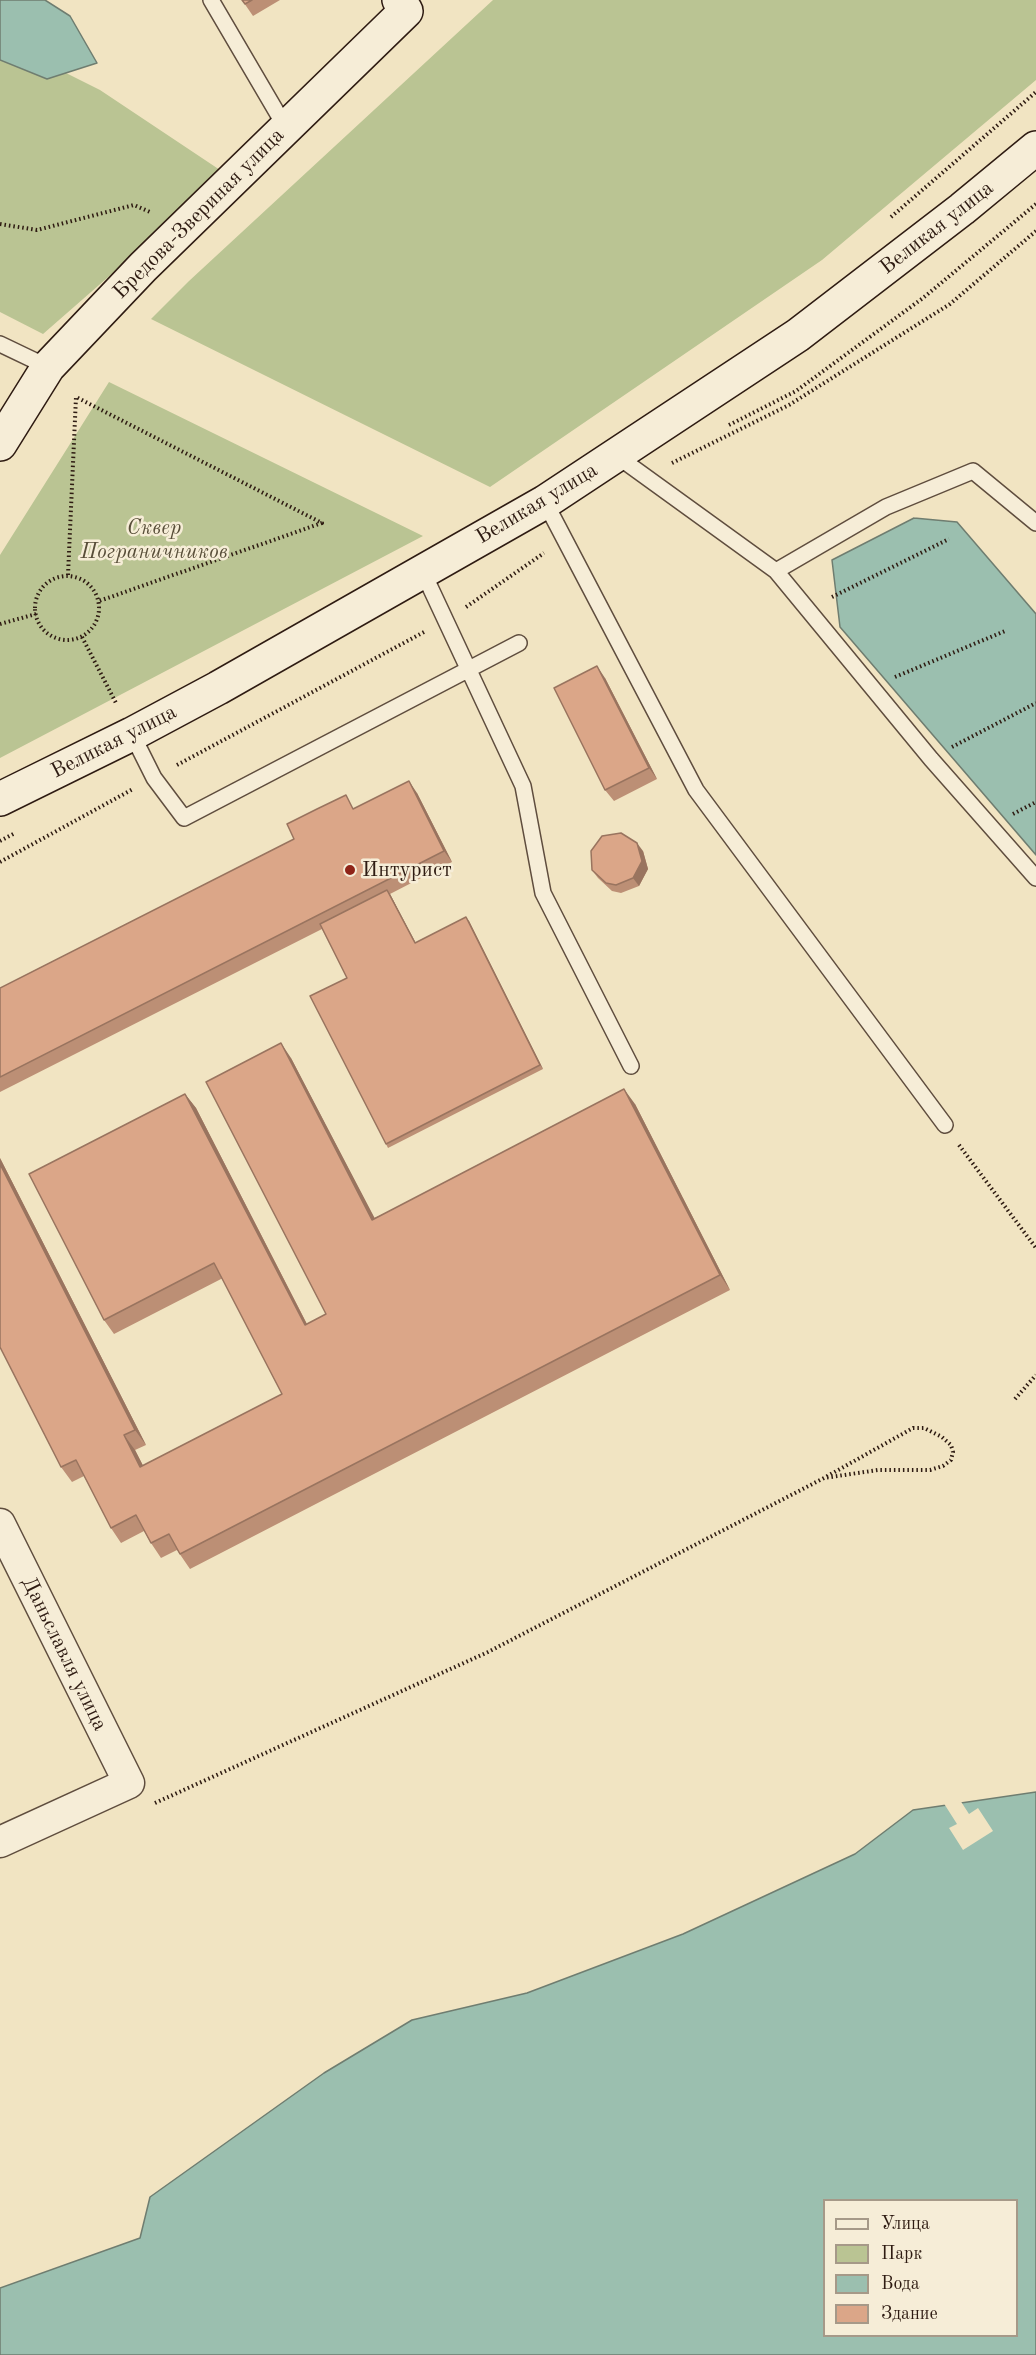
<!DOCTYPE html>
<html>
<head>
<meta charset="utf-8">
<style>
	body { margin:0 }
	#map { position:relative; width:1036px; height:2355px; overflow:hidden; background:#f1e4c2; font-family:"Old Standard TT",serif }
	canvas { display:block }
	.legend { position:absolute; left:823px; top:2199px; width:195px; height:138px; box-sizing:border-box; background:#f6edd7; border:2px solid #a69988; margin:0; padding:8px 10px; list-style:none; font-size:18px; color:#2e1b12 }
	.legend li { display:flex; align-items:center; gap:12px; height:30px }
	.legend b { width:30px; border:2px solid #a69988 }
</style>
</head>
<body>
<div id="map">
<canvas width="1036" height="2355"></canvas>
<ul class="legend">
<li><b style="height:8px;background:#f6edd7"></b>Улица</li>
<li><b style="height:16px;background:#bac493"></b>Парк</li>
<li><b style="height:16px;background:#9bbfaf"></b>Вода</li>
<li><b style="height:16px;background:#dba688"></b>Здание</li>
</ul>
</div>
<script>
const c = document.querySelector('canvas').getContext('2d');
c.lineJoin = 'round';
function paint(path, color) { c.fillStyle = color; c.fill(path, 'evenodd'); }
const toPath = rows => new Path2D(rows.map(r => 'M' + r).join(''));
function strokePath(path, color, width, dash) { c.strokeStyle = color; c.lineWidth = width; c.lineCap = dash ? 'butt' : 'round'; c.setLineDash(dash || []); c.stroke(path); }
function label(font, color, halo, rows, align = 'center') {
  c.font = font + ' "Old Standard TT",serif'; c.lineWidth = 5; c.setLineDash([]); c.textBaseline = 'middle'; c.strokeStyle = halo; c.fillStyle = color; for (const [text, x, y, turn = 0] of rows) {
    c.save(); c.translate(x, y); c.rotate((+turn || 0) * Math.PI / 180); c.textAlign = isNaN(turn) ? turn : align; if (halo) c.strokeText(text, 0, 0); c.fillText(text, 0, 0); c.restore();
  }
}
const green = toPath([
	[493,0,1036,0,1036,80,822,260,490,487,151,319,189,281],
	[0,40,100,90,226,174,43,334,0,312],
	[109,382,423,536,0,758,0,555]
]);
const water = toPath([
	[0,0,45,0,70,16,97,63,47,79,0,60,0,0],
	[914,518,957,522,1036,614,1036,855,840,627,832,560,914,518],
	[1036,1792,1036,2355,0,2355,0,2288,140,2238,150,2197,324,2073,412,2020,527,1993,683,1934,855,1854,913,1810,1036,1792],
	[824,2200,1016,2200,1016,2336,824,2336,824,2200]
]);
const pier = toPath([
	[960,1800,969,1814,978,1808,993,1831,963,1850,949,1828,957,1824,943,1802]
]);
const path = toPath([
	[891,217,1036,92],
	[0,224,37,230,134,205,150,212],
	[729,425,796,391,923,298,1036,204],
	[672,463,789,405,950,304,1036,231],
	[68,575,76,397,322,523,99,601],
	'35 608a32 32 0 1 1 64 0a32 32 0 1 1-64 0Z',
	[832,597,949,539],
	[466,607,544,553],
	[0,624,36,614],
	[82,637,117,705],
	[895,677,1005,631],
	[952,747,1036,703],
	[177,765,424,632],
	[1013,814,1036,802],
	[0,841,15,833],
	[0,862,133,789],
	[959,1145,1036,1248],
	[1015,1399,1036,1375],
	[155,1803,488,1652,824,1478,913,1428,924,1428,942,1437,951,1445,953,1452,951,1460,943,1466,930,1470,878,1470,824,1478]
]);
const lane = toPath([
	[211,0,286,128],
	[0,344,48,367],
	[617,456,776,571,931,759,1036,878],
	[545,502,696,790,945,1125],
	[776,571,886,507,973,471,1036,523],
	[423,572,523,786,543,893,631,1066],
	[132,734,154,778,184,818,519,643]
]);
const street = toPath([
	[0,1524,129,1783,0,1842]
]);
const secondary = toPath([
	[0,444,48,367,143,267,406,11,399,0],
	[0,799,132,734,218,688,545,502,798,335,962,209,1036,148]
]);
const wall = toPath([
	[242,0,280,0,253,16],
	[605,678,657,779,614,801,605,790],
	[417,793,452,862,390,894,415,943,469,921,543,1069,388,1148,386,1144,347,978,322,929,0,1092,0,988,355,808],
	[643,851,648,869,639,886,621,893,612,891,598,878,592,870],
	[291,1058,374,1218,635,1104,730,1290,190,1569,177,1550,161,1558,151,1543,144,1531,121,1543,111,1528,84,1476,72,1482,61,1467,0,1158,146,1445,135,1450,143,1466,282,1394,223,1278,114,1334,104,1320,185,1094,196,1108,307,1324,326,1314]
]);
const shadedWall = toPath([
	[597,666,605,678,657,779,649,768],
	[409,781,417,793,452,862,444,851],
	[637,843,643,851,648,869,639,886,633,878],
	[387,890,390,894,418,947,415,943],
	[466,917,469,921,543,1069,540,1065],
	[281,1043,291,1058,383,1234,372,1220],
	[624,1089,635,1104,730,1290,720,1275],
	[185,1094,196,1108,315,1340,305,1325],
	[0,1158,146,1445,135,1430,0,1164],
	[124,1435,135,1450,151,1481,140,1467]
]);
const building = toPath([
	[242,0,252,0,245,4,242,0],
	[597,666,649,768,605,790,554,688,597,666],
	[409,781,444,851,0,1077,0,988,294,839,287,824,317,809,346,795,353,809,409,781],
	[621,833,637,843,642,861,633,878,616,885,606,883,592,870,591,851,602,836,621,833],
	[387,890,415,943,466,917,540,1065,386,1144,310,996,347,978,320,924,387,890],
	[281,1043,372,1220,624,1089,720,1275,180,1554,169,1534,151,1543,136,1515,111,1528,76,1460,61,1467,0,1347,0,1164,135,1430,124,1435,140,1467,282,1394,214,1263,104,1320,29,1174,185,1094,305,1325,326,1314,206,1082,281,1043]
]);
const markers = [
	[350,870,6,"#8f2418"]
];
const streetNames = [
	["Бредова-Звериная улица",199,214,-45],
	["Великая улица",937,228,-38],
	["Великая улица",537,504,-31],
	["Великая улица",114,742,-27],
	["Даньславля улица",64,1654,64]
];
const parkNames = [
	["Сквер",154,528],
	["Пограничников",154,552]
];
const poiNames = [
	["Интурист",362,870]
];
paint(green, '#bac493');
paint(water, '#9bbfaf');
strokePath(water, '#6f7d70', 1.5);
paint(pier, '#f1e4c2');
strokePath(lane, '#5f4d3e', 18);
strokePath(street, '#5f4d3e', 33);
strokePath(secondary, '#2e1b12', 36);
strokePath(path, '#2e1b12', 4, [1.5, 3]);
strokePath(lane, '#f6edd7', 15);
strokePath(street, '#f6edd7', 30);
strokePath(secondary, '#f6edd7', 33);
paint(wall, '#bc8f75');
paint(shadedWall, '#99745f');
paint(building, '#dba688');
strokePath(building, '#99745f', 1.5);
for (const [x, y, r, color] of markers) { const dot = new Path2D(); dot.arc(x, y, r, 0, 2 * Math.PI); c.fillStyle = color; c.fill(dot); strokePath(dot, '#f6edd7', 2); }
label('21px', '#2e1b12', '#f6edd7', streetNames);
label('italic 21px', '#584e39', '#f6edd7', parkNames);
label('21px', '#2e1b12', '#f6edd7', poiNames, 'left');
</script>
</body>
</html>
